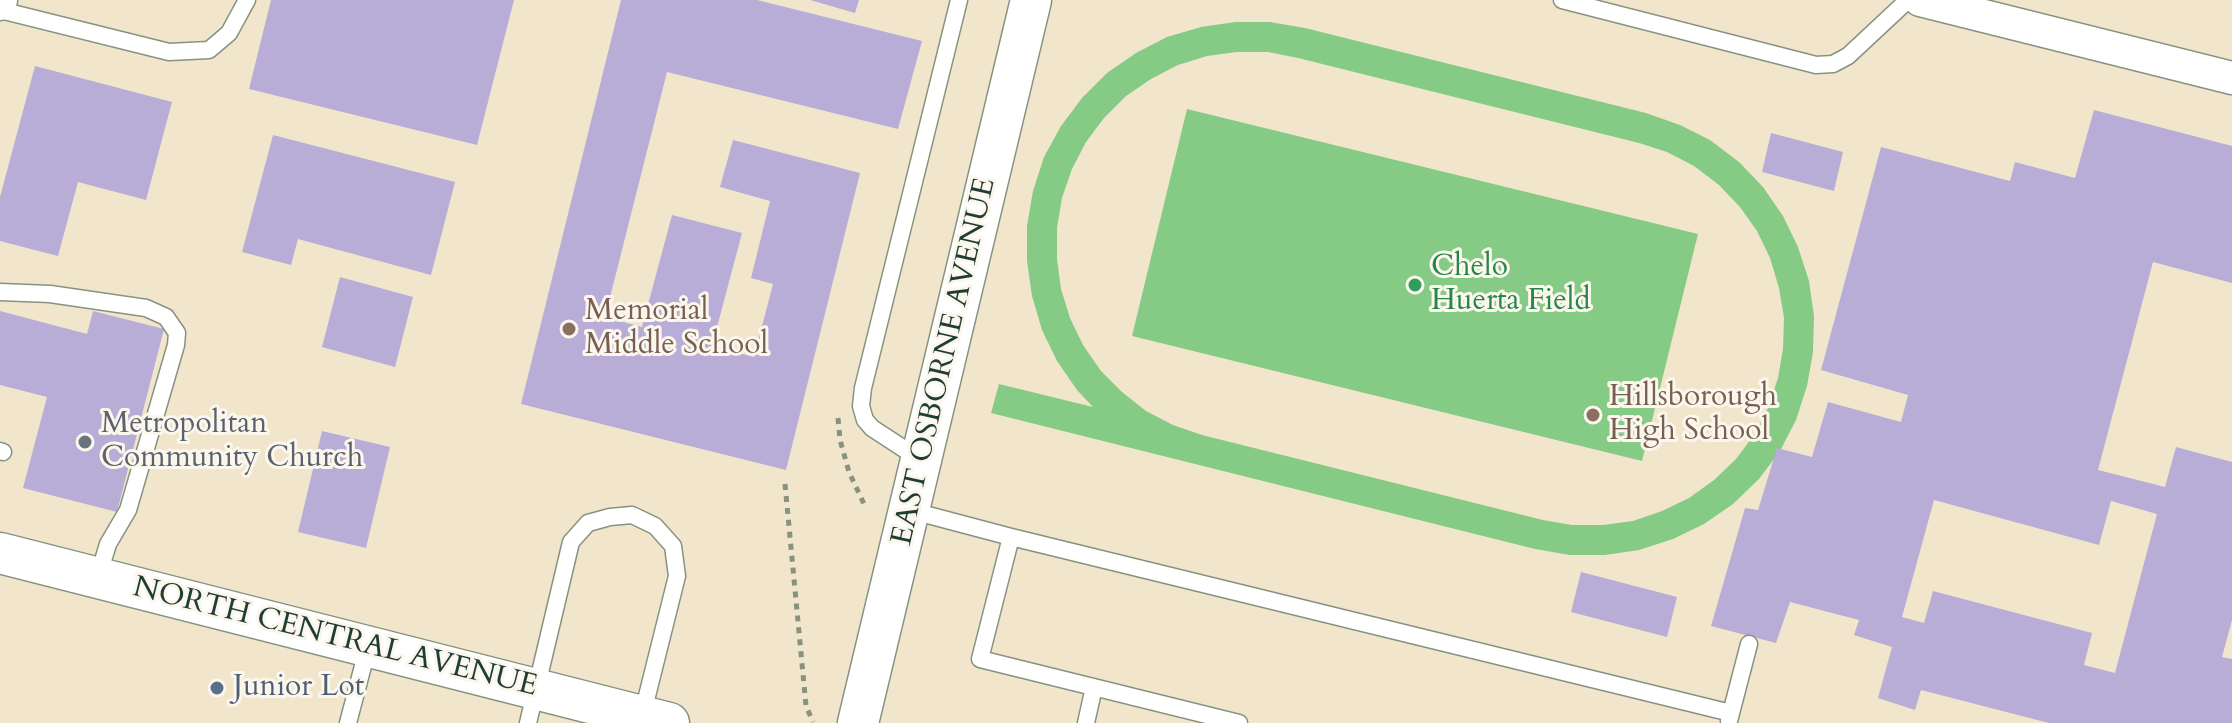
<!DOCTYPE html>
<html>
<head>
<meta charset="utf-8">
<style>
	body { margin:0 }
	canvas { display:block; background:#f1e6cb }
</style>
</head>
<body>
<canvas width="2232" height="723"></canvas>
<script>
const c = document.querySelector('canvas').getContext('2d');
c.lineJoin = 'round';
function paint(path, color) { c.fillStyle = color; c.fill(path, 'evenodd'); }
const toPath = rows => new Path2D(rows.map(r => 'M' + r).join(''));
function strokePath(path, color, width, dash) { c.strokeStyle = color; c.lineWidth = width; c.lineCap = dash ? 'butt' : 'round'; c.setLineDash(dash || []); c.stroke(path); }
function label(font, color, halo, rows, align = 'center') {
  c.font = font + ' Cardo,serif'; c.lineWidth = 6; c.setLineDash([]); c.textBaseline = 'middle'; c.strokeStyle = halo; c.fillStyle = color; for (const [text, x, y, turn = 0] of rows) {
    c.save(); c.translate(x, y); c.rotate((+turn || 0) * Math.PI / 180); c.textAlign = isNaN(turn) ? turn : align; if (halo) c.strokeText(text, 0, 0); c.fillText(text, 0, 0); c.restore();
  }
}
const green = toPath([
	[1235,22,1270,22,1305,28,1646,113,1680,125,1710,140,1739,162,1763,187,1783,216,1798,247,1809,281,1814,316,1813,352,1807,386,1796,420,1780,451,1759,479,1733,504,1704,524,1673,539,1639,550,1605,555,1570,555,1535,549,991,413,999,384,1093,407,1077,390,1057,361,1042,330,1032,296,1027,261,1027,226,1033,191,1044,157,1061,126,1082,98,1107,73,1136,53,1167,37,1201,27],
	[1237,52,1268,52,1298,58,1639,143,1667,152,1694,166,1719,185,1740,207,1757,231,1770,258,1779,288,1784,318,1783,349,1778,378,1768,408,1754,435,1736,459,1714,480,1689,498,1662,511,1633,521,1603,525,1572,525,1543,520,1202,435,1173,425,1146,411,1122,392,1101,371,1083,345,1070,318,1061,289,1057,259,1057,228,1062,198,1072,169,1086,142,1104,118,1126,96,1151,79,1178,65,1207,56],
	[1187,109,1698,234,1642,461,1132,336]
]);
const building = toPath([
	[271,0,514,0,477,145,249,89],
	[621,0,757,0,922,41,898,129,667,72,605,317,642,327,672,215,742,233,712,346,754,357,773,284,751,278,770,201,720,187,733,140,860,173,786,470,521,404],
	[810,0,859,0,855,13],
	[35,66,172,102,146,200,78,182,58,256,0,241,0,197],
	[2094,110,2232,146,2232,283,2153,262,2098,470,2165,487,2176,447,2232,462,2232,620,2222,657,2232,659,2232,723,2049,723,1921,690,1915,710,1878,698,1892,647,1854,635,1859,620,1790,602,1776,643,1711,626,1745,508,1758,510,1777,448,1812,457,1828,402,1901,422,1908,395,1821,370,1881,147,2010,181,2015,162,2075,178],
	[1934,500,2099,545,2111,501,2157,514,2115,673,2084,665,2092,633,1933,591,1924,623,1902,617],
	[1771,133,1843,152,1834,191,1762,172],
	[273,135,455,182,431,275,298,239,291,265,242,252],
	[340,277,413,297,395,367,322,347],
	[0,311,87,334,93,311,164,329,117,512,23,488,47,397,0,385],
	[322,431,390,447,366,548,298,532],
	[1581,572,1677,597,1667,637,1571,612]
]);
const path = toPath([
	[838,418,840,440,849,472,864,504],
	[785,484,806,706,813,722]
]);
const service = toPath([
	[1562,0,1816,65,1833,64,1848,56,1908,0],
	[0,10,169,52,209,50,229,33,247,0],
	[0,292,50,294,146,308,166,317,177,333,176,345,128,510,108,544,98,577],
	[0,451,3,452],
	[921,460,872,428,865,420,861,406,863,388,959,0],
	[909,510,1011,537,1731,713],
	[1011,537,980,659,1239,723],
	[1729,721,1749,644],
	[348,723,368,647],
	[528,723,571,542,588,523,610,517,632,515,655,526,673,546,677,576,642,716],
	[1086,723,1094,687]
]);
const minor = toPath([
	[1920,0,2232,78],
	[0,4,1,0]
]);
const tertiary = toPath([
	[0,553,669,723],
	[858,723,1031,0]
]);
const markers = [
	[1415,285,8,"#2e9e5b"],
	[569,329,8,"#8d6e63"],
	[1593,415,8,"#8d6e63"],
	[85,442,8,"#6b7280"],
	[217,688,8,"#5c6f8a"]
];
const leisureNames = [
	["Chelo",1431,268],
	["Huerta Field",1431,302]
];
const educationNames = [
	["Memorial",585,312],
	["Middle School",585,346],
	["Hillsborough",1609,398],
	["High School",1609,432]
];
const streetNames = [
	["EAST OSBORNE AVENUE",945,362,-77],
	["NORTH CENTRAL AVENUE",335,638,14]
];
const worshipNames = [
	["Metropolitan",101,425],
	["Community Church",101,459]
];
const serviceNames = [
	["Junior Lot",233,688]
];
paint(green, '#86cb85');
paint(building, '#b8add7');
strokePath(service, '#889280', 19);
strokePath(minor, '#889280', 35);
strokePath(tertiary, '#889280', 43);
strokePath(path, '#889280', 5, [6, 6]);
strokePath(service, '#fff', 16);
strokePath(minor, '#fff', 32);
strokePath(tertiary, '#fff', 40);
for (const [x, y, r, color] of markers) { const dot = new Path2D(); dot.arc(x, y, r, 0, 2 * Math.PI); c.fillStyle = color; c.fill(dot); strokePath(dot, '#fbf7ec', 3); }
label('30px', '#27864d', '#fbf7ec', leisureNames, 'left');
label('30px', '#785e54', '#fbf7ec', educationNames, 'left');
label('30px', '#1f3d34', '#fbf7ec', streetNames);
label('30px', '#5b616d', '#fbf7ec', worshipNames, 'left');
label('30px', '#4e5e75', '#fbf7ec', serviceNames, 'left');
</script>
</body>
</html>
